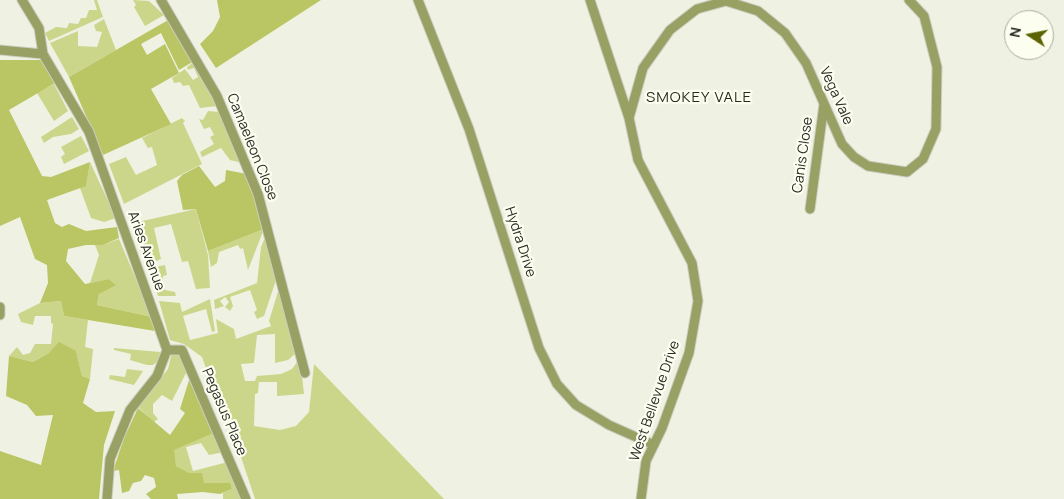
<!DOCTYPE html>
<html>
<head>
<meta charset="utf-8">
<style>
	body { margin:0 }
	#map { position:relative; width:1064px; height:499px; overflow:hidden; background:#eff2e3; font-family:Manrope,sans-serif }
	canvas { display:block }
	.north { position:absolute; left:1004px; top:10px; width:50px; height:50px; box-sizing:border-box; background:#fcfff0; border:1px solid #a8aa9f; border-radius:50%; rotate:281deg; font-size:14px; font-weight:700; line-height:20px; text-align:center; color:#2a2b26 }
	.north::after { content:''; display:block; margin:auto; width:18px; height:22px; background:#5c6300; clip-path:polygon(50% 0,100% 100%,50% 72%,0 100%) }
</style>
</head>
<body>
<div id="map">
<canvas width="1064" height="499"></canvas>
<div class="north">N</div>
</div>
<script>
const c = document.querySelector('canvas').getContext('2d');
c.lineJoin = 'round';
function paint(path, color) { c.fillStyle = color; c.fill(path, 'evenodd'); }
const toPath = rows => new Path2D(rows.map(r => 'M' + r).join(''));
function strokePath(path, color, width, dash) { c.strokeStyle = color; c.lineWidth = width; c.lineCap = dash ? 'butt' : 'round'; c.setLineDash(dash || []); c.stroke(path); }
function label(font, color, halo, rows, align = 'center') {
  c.font = font + ' Manrope,sans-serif'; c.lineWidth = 4.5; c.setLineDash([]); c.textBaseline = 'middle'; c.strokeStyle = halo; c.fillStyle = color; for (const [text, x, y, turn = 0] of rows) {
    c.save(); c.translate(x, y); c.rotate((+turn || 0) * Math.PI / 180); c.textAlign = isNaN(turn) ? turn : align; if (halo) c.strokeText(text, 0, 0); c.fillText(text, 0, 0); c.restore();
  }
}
const green = toPath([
	[94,0,97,0,103,17,49,41,45,33,56,27,67,28,69,23,78,24,81,18,86,18,89,10,97,10],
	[133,0,149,1,164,15,145,26,134,7,136,5],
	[104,19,116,50,69,77,50,43,78,31,78,46,97,47,102,32,96,31,94,25],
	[194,62,217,106,200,108,189,85,183,86,180,82,174,83,172,78,185,69,193,80,198,77,194,68,188,70,187,67],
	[54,84,68,111,54,121,37,93],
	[208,111,219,112,242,163,230,160,221,148,202,157,200,152,214,144,210,137,214,135,210,127,204,129,199,119,203,120],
	[72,117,79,129,71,134,53,137,44,143,41,137],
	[182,118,185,121,183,123,202,164,124,204,109,164,126,157,136,175,157,165,152,147,148,148,142,138],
	[81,136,89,151,64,164,61,157,65,154,61,147],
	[90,162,116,218,104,222,91,218,80,188,86,185],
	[196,209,208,255,210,288,196,289,188,261,182,262,171,224,154,228,161,259,149,264,138,222],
	[264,229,248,270,243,248,240,249,238,245,219,252,217,263,211,267,208,251],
	[119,239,152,317,97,305,99,294,115,284,109,279,90,283,99,255,95,245,103,245],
	[269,239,278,274,264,316,257,319,254,312,257,310,250,290,230,297,233,306,230,311,225,307,229,302,225,297,220,301,224,306,215,309,214,300,257,283,261,247,264,240],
	[165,265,167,275,163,276,163,286,165,290,175,292,176,296,158,296,150,268],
	[280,285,297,352,288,360,275,363,275,334,257,335,254,363,241,364,245,381,255,381,257,376,281,374,292,369,300,358,304,394,277,396,277,382,259,382,258,393,255,394,254,426,280,430,296,426,309,412,314,364,444,499,255,499,231,427,216,396,202,357,184,344,170,340,159,301,180,303,182,312,210,299,215,331,212,332,206,309,183,316,190,340,218,333,216,319,234,329,236,339,271,326,269,321],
	[61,301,64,316,88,320,85,347,93,349,90,379,82,376,76,351,49,353,33,362,9,356,17,347,23,355,30,353,35,344,51,344,53,324,51,323,51,316,35,316,33,325,21,322,18,314,40,303],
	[114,348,160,352,159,360,153,365,147,365,130,360,131,354,114,350],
	[172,352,180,354,188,369,172,401,162,395,153,404,153,413,158,419,154,422,138,407,168,369],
	[127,369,143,371,134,385,109,379,110,375,125,377],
	[214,433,224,452,209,455,201,443,186,447,193,471,228,462,242,499,223,499,223,493,232,489,229,483,204,483,176,466,173,450]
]);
const forest = toPath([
	[217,0,321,0,216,68,200,44,213,31,220,17],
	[170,19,194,61,179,70,161,33,141,44,147,55,165,44,179,73,151,89,171,124,103,155,69,77],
	[0,60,44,60,55,83,9,110,42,176,51,177,90,162,86,186,47,200,55,223,62,227,69,224,86,231,117,227,119,238,103,245,86,245,68,249,66,261,85,284,109,279,116,285,99,294,97,305,152,317,155,331,64,316,61,301,40,303,48,283,47,265,35,259,20,217,0,226],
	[199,166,215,187,225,181,226,170,247,174,264,229,208,251,196,209,183,210,177,181,182,175],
	[59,342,76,351,82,376,90,379,83,403,96,412,115,411,104,445,99,499,0,499,0,451,41,465,53,415,36,416,27,405,6,396,9,356,33,362,49,353],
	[190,377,214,433,174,450,176,466,189,473,202,473,204,483,230,483,232,489,220,494,203,492,177,494,178,499,151,499,146,494,156,487,154,478,145,475,141,481,133,483,129,491,122,493,119,470,113,471,124,438,138,408,170,435,185,413,180,409]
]);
const street = toPath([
	[22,0,39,28,43,54],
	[161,0,217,96,258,194,305,373],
	[418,0,469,129,539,348,557,384,576,405,609,425,654,445],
	[590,0,629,118,638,160,692,263,698,301,689,353,662,428,646,461,641,499],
	[0,50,43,54,89,132,167,350,157,376,130,410,110,459,107,499],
	[629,118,643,68,670,30,697,9,726,1,758,11,785,33,806,63,842,144,854,157,868,166,907,172,923,159,936,129,937,67,924,16,909,0],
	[810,209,824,104],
	[0,307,0,315],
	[167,350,182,350,246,499]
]);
const streetNames = [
	["Vega Vale",836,96,66],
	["Camaeleon Close",252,147,68],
	["Canis Close",803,155,-82],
	["Hydra Drive",520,242,72],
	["Aries Avenue",146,251,70],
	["West Bellevue Drive",655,401,-71],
	["Pegasus Place",224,412,67]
];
const neighbourhoodNames = [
	["SMOKEY VALE",699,98]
];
paint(green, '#cbd68a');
paint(forest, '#bac563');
strokePath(street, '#cccec1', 11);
strokePath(street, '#98a063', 9);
label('14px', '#2a2b26', '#fcfff0', streetNames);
c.letterSpacing = '1px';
label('15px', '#292a1f', '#fcfff0', neighbourhoodNames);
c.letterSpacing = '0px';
</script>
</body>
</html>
